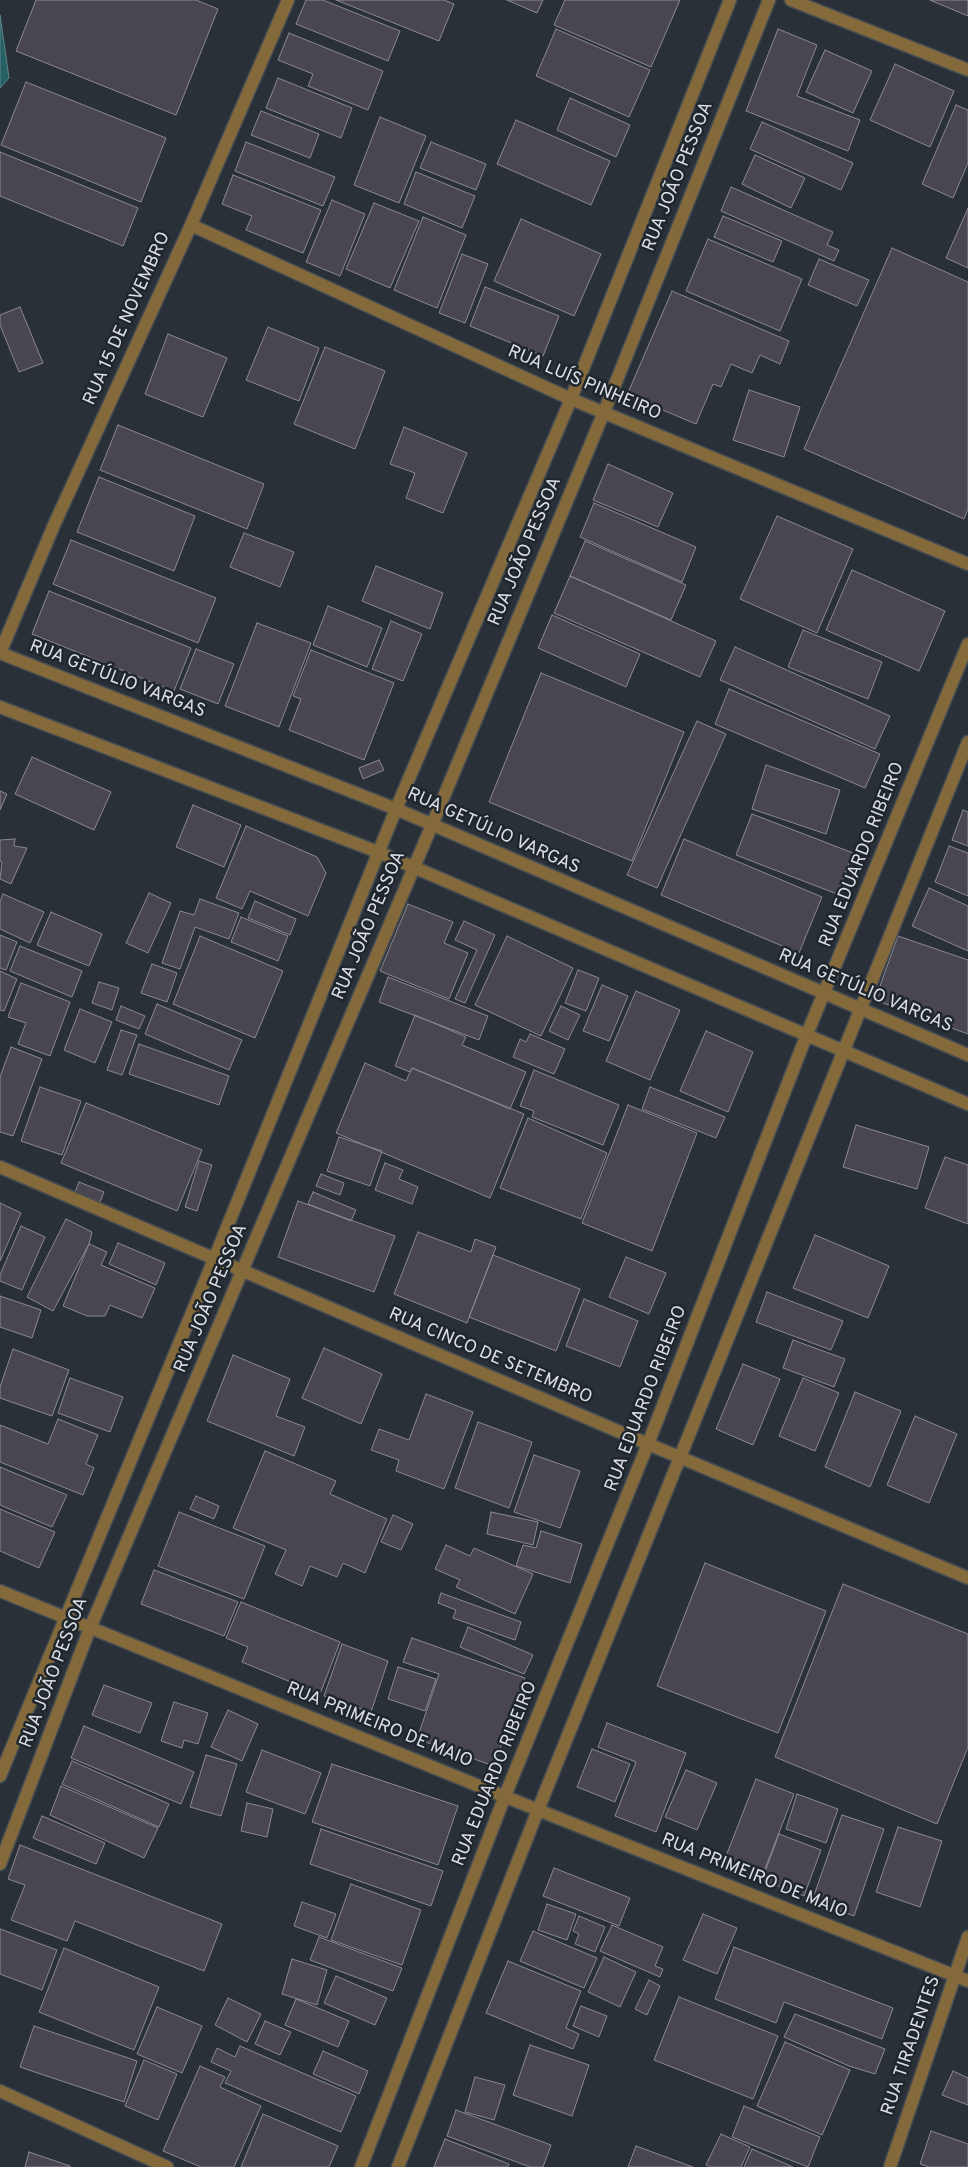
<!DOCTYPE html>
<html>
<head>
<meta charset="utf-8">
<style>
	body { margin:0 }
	canvas { display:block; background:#293037 }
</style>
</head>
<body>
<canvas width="968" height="2167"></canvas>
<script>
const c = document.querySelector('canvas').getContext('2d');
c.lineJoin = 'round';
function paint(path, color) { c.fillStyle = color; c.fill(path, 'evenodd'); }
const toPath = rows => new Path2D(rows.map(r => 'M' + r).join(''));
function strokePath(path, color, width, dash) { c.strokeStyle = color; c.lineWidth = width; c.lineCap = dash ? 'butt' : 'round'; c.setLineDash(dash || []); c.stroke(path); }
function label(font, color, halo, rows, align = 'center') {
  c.font = font + ' Overpass,sans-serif'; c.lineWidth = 5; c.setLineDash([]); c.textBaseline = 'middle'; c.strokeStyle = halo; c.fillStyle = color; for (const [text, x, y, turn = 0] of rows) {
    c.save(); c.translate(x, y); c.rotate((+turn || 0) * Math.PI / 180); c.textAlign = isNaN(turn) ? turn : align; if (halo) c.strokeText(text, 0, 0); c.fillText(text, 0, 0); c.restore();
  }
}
const water = toPath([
	[0,15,9,78,0,88,0,15]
]);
const building = toPath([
	[36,0,196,0,218,9,176,115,16,51,36,0],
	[306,0,323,0,400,31,388,61,296,24,306,0],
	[336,0,444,0,454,4,439,41,336,0],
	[507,0,543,0,537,13,507,0],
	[565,0,680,0,651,67,554,25,565,0],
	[930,0,968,0,968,16,930,0],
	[556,29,650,70,629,117,536,76,556,29],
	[778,29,817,45,797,96,860,120,848,151,746,111,778,29],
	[289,33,383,71,368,110,308,86,313,74,278,60,289,33],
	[825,50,872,71,853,113,806,92,825,50],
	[895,64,954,91,930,147,870,120,895,64],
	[278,78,352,108,341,138,266,108,278,78],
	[26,82,166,138,141,202,1,145,26,82],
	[570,98,630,125,616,157,557,130,570,98],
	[956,105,968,110,968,163,953,198,922,184,956,105],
	[261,111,319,134,310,158,251,135,261,111],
	[380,117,426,136,399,203,354,185,380,117],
	[516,120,610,161,591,205,497,164,516,120],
	[762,122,853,163,841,190,750,149,762,122],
	[246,142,335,177,323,206,235,171,246,142],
	[431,142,486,164,476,190,420,168,431,142],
	[0,152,138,208,123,246,0,196,0,152],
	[755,155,805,178,791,208,742,184,755,155],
	[416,172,475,196,462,228,404,204,416,172],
	[233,175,321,210,303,253,246,230,252,216,222,204,233,175],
	[731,187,833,232,827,245,839,250,834,261,721,211,731,187],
	[332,200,365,214,340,276,306,262,332,200],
	[374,203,419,221,390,288,346,269,374,203],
	[968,208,968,268,946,258,968,208],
	[723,216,782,241,773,262,714,237,723,216],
	[423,217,466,235,437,308,394,290,423,217],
	[521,219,601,254,574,316,494,281,521,219],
	[708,239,802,279,780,331,686,291,708,239],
	[892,248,968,282,968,509,964,519,804,449,892,248],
	[462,254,488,264,465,323,439,313,462,254],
	[819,259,869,280,857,306,808,285,819,259],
	[485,287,559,316,543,356,470,326,485,287],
	[672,291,789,341,780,364,760,355,752,373,731,364,721,387,713,384,696,424,627,395,672,291],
	[20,307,43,363,19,372,0,325,0,315,20,307],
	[268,327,319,348,299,401,246,380,268,327],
	[168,334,227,358,203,417,145,394,168,334],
	[325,347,385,371,355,449,294,424,325,347],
	[749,390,800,407,784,457,733,440,749,390],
	[118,425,264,484,247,529,100,470,118,425],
	[404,427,467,453,443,513,406,498,415,473,390,464,404,427],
	[608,464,673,493,658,527,593,500,608,464],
	[99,477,195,516,174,571,77,532,99,477],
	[594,503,696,547,682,582,580,537,594,503],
	[777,516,853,549,817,633,740,599,777,516],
	[244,533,294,552,280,587,230,567,244,533],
	[71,540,216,598,198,643,53,584,71,540],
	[585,541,686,585,671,620,570,576,585,541],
	[376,566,443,593,430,629,362,601,376,566],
	[852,570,945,611,919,671,826,630,852,570],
	[570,576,716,641,700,677,554,613,570,576],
	[49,591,191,648,174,691,32,634,49,591],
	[328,606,382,628,367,667,313,645,328,606],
	[552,615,640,654,626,687,538,648,552,615],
	[391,621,422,634,403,681,372,669,391,621],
	[257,623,311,643,279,727,225,706,257,623],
	[803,630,882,662,868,699,788,667,803,630],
	[735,647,890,716,875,749,720,680,735,647],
	[196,649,234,664,218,704,180,689,196,649],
	[311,650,394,683,364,760,289,730,301,699,293,696,311,650],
	[541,673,684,732,632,861,489,802,541,673],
	[729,689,880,754,865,788,715,724,729,689],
	[697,721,726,734,657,888,627,875,697,721],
	[32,757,111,792,94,830,15,794,32,757],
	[379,760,384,770,363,779,359,768,379,760],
	[766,765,840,790,826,834,752,809,766,765],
	[0,791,7,794,0,810,0,791],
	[193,805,241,825,224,867,176,847,193,805],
	[963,810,968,812,968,846,952,840,963,810],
	[752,814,853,853,837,894,736,855,752,814],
	[246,826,317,857,326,873,308,916,250,891,242,909,216,898,246,826],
	[15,839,14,846,27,848,11,884,0,879,2,862,0,861,0,840,15,839],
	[684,839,822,897,799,953,661,895,684,839],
	[949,846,968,853,968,896,935,882,949,846],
	[929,888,968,906,968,951,912,926,929,888],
	[149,893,171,903,148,953,126,943,149,893],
	[3,894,44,912,30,943,0,929,0,902,3,894],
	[200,899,239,913,229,939,195,927,180,969,162,963,180,911,194,915,200,899],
	[255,901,296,919,290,935,248,918,255,901],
	[408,904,453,922,444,943,468,953,449,999,380,971,408,904],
	[51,912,102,934,89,966,37,945,51,912],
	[241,917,288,936,278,961,231,942,241,917],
	[464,921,495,935,465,1003,455,999,477,950,455,940,464,921],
	[0,935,17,942,6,970,0,968,0,935],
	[200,936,283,971,255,1038,173,1004,200,936],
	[507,936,573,968,541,1036,475,1005,507,936],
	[898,936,968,960,968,1034,875,1000,898,936],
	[20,946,82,971,72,997,10,971,20,946],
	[152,964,177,973,167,1002,141,993,152,964],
	[578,970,599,978,586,1011,565,1003,578,970],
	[0,971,17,979,4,1011,0,1010,0,971],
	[388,977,488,1016,479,1040,379,1002,388,977],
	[99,982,119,988,112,1010,92,1003,99,982],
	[21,983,70,1002,50,1056,18,1044,26,1023,8,1017,21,983],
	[602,985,628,996,609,1041,583,1031,602,985],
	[636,991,680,1010,650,1080,606,1061,636,991],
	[157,1004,242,1040,229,1070,145,1034,157,1004],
	[121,1006,145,1016,139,1029,116,1020,121,1006],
	[561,1006,580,1015,568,1040,549,1031,561,1006],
	[80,1009,112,1022,95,1063,64,1050,80,1009],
	[415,1015,466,1037,462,1045,526,1072,510,1109,412,1068,410,1072,395,1066,415,1015],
	[121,1030,137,1035,122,1075,107,1070,121,1030],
	[706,1031,753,1052,728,1112,680,1091,706,1031],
	[530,1034,565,1049,554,1074,513,1057,520,1039,526,1042,530,1034],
	[139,1044,229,1076,219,1105,129,1074,139,1044],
	[11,1047,42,1059,13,1136,0,1132,0,1077,11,1047],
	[365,1063,406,1081,412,1068,524,1114,490,1198,336,1133,365,1063],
	[534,1070,619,1105,603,1145,532,1117,534,1111,520,1106,534,1070],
	[40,1087,81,1101,62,1155,21,1141,40,1087],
	[650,1087,725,1117,716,1138,642,1109,650,1087],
	[86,1103,202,1150,177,1211,61,1163,86,1103],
	[628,1105,697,1133,652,1251,582,1223,628,1105],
	[528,1118,607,1153,581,1219,500,1188,528,1118],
	[856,1125,929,1147,917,1189,843,1167,856,1125],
	[339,1137,382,1151,370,1186,327,1171,339,1137],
	[945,1157,968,1165,968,1224,925,1208,945,1157],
	[199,1161,212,1165,197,1211,185,1207,199,1161],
	[385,1163,403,1170,399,1179,418,1187,412,1204,375,1190,385,1163],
	[321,1174,344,1183,340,1195,316,1186,321,1174],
	[79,1182,104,1192,100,1202,75,1192,79,1182],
	[313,1192,356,1210,351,1221,308,1204,313,1192],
	[298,1201,395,1236,374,1292,278,1257,298,1201],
	[0,1203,21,1213,0,1261,0,1203],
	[66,1219,92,1232,89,1244,53,1311,27,1297,66,1219],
	[21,1226,45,1237,22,1290,0,1281,0,1275,21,1226],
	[418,1232,471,1252,475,1239,496,1247,467,1323,394,1294,418,1232],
	[815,1235,889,1266,868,1318,793,1288,815,1235],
	[118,1243,165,1263,156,1285,109,1264,118,1243],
	[89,1244,107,1252,101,1265,155,1288,142,1318,110,1305,105,1316,87,1316,63,1306,89,1244],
	[493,1255,580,1289,556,1351,469,1317,493,1255],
	[626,1257,666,1273,649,1314,609,1297,626,1257],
	[767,1292,843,1321,831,1350,756,1322,767,1292],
	[0,1296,41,1310,32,1338,0,1327,0,1296],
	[584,1299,638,1321,620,1367,566,1346,584,1299],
	[793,1340,845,1359,834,1387,783,1368,793,1340],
	[324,1348,382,1374,361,1424,302,1398,324,1348],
	[13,1349,69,1370,52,1416,0,1398,0,1387,13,1349],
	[233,1355,290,1379,276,1416,305,1427,294,1456,207,1421,233,1355],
	[743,1364,780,1379,753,1445,716,1429,743,1364],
	[70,1378,123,1397,110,1432,58,1413,70,1378],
	[803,1378,839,1393,815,1451,779,1436,803,1378],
	[855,1392,901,1411,870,1487,825,1467,855,1392],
	[426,1394,473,1412,444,1489,396,1471,399,1460,371,1450,379,1429,409,1440,426,1394],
	[915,1416,957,1434,929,1503,887,1485,915,1416],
	[58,1419,98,1435,86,1464,94,1468,83,1495,0,1462,0,1425,48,1444,58,1419],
	[478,1422,532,1442,509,1508,455,1488,478,1422],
	[265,1451,336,1481,330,1494,387,1519,365,1573,343,1563,337,1577,310,1566,302,1586,275,1574,286,1550,233,1528,265,1451],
	[534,1455,580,1471,560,1528,514,1512,534,1455],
	[0,1467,67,1495,52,1527,0,1505,0,1467],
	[196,1496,219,1506,214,1519,190,1509,196,1496],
	[0,1509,55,1532,39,1568,0,1551,0,1509],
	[179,1512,265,1546,244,1599,158,1566,179,1512],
	[491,1512,538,1522,533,1545,487,1534,491,1512],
	[393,1515,413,1524,401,1550,381,1542,393,1515],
	[541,1531,582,1544,570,1583,516,1566,523,1545,536,1548,541,1531],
	[446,1545,470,1556,474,1548,533,1574,515,1614,456,1587,460,1580,435,1569,446,1545],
	[705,1563,826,1611,778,1733,657,1686,705,1563],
	[154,1570,238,1602,224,1636,141,1604,154,1570],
	[843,1584,968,1634,968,1747,937,1824,775,1757,843,1584],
	[441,1593,521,1622,515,1640,453,1618,456,1610,438,1603,441,1593],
	[241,1602,340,1642,320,1694,242,1662,248,1647,226,1638,241,1602],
	[468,1627,533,1655,524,1674,460,1647,468,1627],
	[412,1638,525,1678,494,1766,417,1739,439,1674,403,1662,412,1638],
	[342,1644,388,1661,371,1712,324,1696,342,1644],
	[398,1667,436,1679,425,1711,388,1699,398,1667],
	[104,1685,152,1703,140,1733,92,1715,104,1685],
	[174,1702,208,1713,198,1744,184,1740,182,1748,161,1741,174,1702],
	[228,1710,258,1724,242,1761,211,1747,228,1710],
	[607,1723,686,1753,656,1832,615,1816,636,1762,598,1747,607,1723],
	[84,1726,194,1772,181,1804,71,1758,84,1726],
	[592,1749,630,1764,615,1802,577,1787,592,1749],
	[262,1750,321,1773,305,1814,246,1792,262,1750],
	[206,1755,237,1764,221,1816,190,1807,206,1755],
	[72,1761,169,1804,159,1827,62,1784,72,1761],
	[332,1764,458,1806,438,1865,312,1822,332,1764],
	[686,1770,717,1783,697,1830,665,1817,686,1770],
	[756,1779,794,1794,761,1879,723,1864,756,1779],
	[61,1786,158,1828,144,1858,50,1815,61,1786],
	[797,1794,838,1809,826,1843,786,1829,797,1794],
	[247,1803,273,1809,267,1837,241,1831,247,1803],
	[842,1815,884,1829,854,1916,812,1901,842,1815],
	[42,1816,105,1843,96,1864,33,1838,42,1816],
	[898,1827,942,1841,920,1907,876,1892,898,1827],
	[321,1829,443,1871,431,1906,310,1864,321,1829],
	[779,1834,821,1850,804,1896,762,1880,779,1834],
	[20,1845,222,1924,204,1971,75,1921,67,1941,11,1920,25,1885,8,1879,20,1845],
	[554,1868,630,1898,619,1926,543,1896,554,1868],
	[351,1884,421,1910,402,1965,331,1940,351,1884],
	[302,1902,336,1914,327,1938,294,1926,302,1902],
	[547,1904,576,1914,567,1940,538,1930,547,1904],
	[703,1914,737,1928,717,1974,683,1960,703,1914],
	[579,1916,605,1927,595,1952,575,1944,579,1934,573,1931,579,1916],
	[612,1925,663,1947,655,1966,663,1969,660,1977,600,1951,612,1925],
	[0,1929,57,1950,42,1990,0,1974,0,1929],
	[533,1931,597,1958,584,1988,520,1961,533,1931],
	[319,1937,402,1968,393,1991,310,1960,319,1937],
	[734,1947,893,2008,882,2039,784,2002,776,2023,715,1999,734,1947],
	[64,1948,159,1987,134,2050,39,2012,64,1948],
	[604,1957,636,1972,620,2007,588,1992,604,1957],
	[292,1959,327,1970,317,2005,282,1994,292,1959],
	[508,1961,581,1991,566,2028,579,2034,573,2049,486,2013,508,1961],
	[336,1976,387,1998,375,2025,324,2003,336,1976],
	[649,1980,660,1986,647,2015,635,2009,649,1980],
	[679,1997,778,2036,753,2099,654,2060,679,1997],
	[228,1998,261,2014,247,2042,215,2025,228,1998],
	[296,1999,349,2021,338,2047,285,2025,296,1999],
	[581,2006,607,2016,599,2037,573,2026,581,2006],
	[157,2007,202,2026,182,2073,137,2054,157,2007],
	[795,2014,885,2049,875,2074,849,2066,784,2037,795,2014],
	[265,2021,291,2032,280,2055,255,2044,265,2021],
	[34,2026,137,2061,124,2102,20,2067,34,2026],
	[785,2042,850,2070,822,2135,757,2106,785,2042],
	[530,2045,589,2065,572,2116,513,2095,530,2045],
	[240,2046,356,2096,341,2132,225,2083,231,2071,211,2062,217,2048,235,2057,240,2046],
	[323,2051,368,2071,359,2094,313,2074,323,2051],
	[144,2060,177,2074,158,2120,125,2106,144,2060],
	[200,2066,225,2077,220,2087,261,2106,234,2167,201,2167,163,2151,200,2066],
	[953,2071,968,2078,968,2105,942,2095,953,2071],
	[475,2077,505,2085,494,2120,465,2112,475,2077],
	[744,2106,820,2137,808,2167,732,2137,744,2106],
	[456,2110,551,2145,543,2167,530,2167,447,2136,456,2110],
	[263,2114,338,2146,329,2167,241,2167,263,2114],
	[931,2131,968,2144,968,2167,929,2167,920,2164,931,2131],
	[721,2134,750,2147,741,2167,711,2167,706,2165,721,2134],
	[445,2139,509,2164,508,2167,434,2167,445,2139],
	[636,2146,693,2167,628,2167,636,2146],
	[752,2149,793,2167,744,2167,752,2149],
	[29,2152,70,2166,70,2167,25,2167,29,2152]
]);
const minor = toPath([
	[791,0,968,70],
	[191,225,571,399,968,564],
	[0,653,396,809,968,1055],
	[0,653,54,525,191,225,288,0],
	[0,707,378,852,968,1104],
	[0,1167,648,1444,968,1578],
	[0,1591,538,1810,968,1981],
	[0,1776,215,1257,396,809,571,399,730,0],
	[0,1864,90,1628,432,825,604,412,769,0],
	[0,2091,167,2167],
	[361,2167,505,1796,648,1444,807,1034,968,644],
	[398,2167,538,1810,968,742],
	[890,2167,968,1937]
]);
const streetNames = [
	["RUA JOÃO PESSOA",679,177,-68],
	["RUA 15 DE NOVEMBRO",128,319,-66],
	["RUA LUÍS PINHEIRO",584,384,23],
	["RUA JOÃO PESSOA",526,552,-67],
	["RUA GETÚLIO VARGAS",117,680,21],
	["RUA GETÚLIO VARGAS",493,832,24],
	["RUA EDUARDO RIBEIRO",863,855,-68],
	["RUA JOÃO PESSOA",370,926,-67],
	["RUA GETÚLIO VARGAS",865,992,23],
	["RUA JOÃO PESSOA",212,1299,-67],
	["RUA CINCO DE SETEMBRO",490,1357,23],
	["RUA EDUARDO RIBEIRO",647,1399,-69],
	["RUA JOÃO PESSOA",55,1673,-69],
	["RUA PRIMEIRO DE MAIO",379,1726,22],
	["RUA EDUARDO RIBEIRO",496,1774,-68],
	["RUA PRIMEIRO DE MAIO",754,1877,22],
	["RUA TIRADENTES",912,2046,-71]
];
paint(water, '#276064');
strokePath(water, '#5d868b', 1);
paint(building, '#49464f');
strokePath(building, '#8b8892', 1);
strokePath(minor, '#464c53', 15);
strokePath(minor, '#84693b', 12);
label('18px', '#dce0e5', '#1f262c', streetNames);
</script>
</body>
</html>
